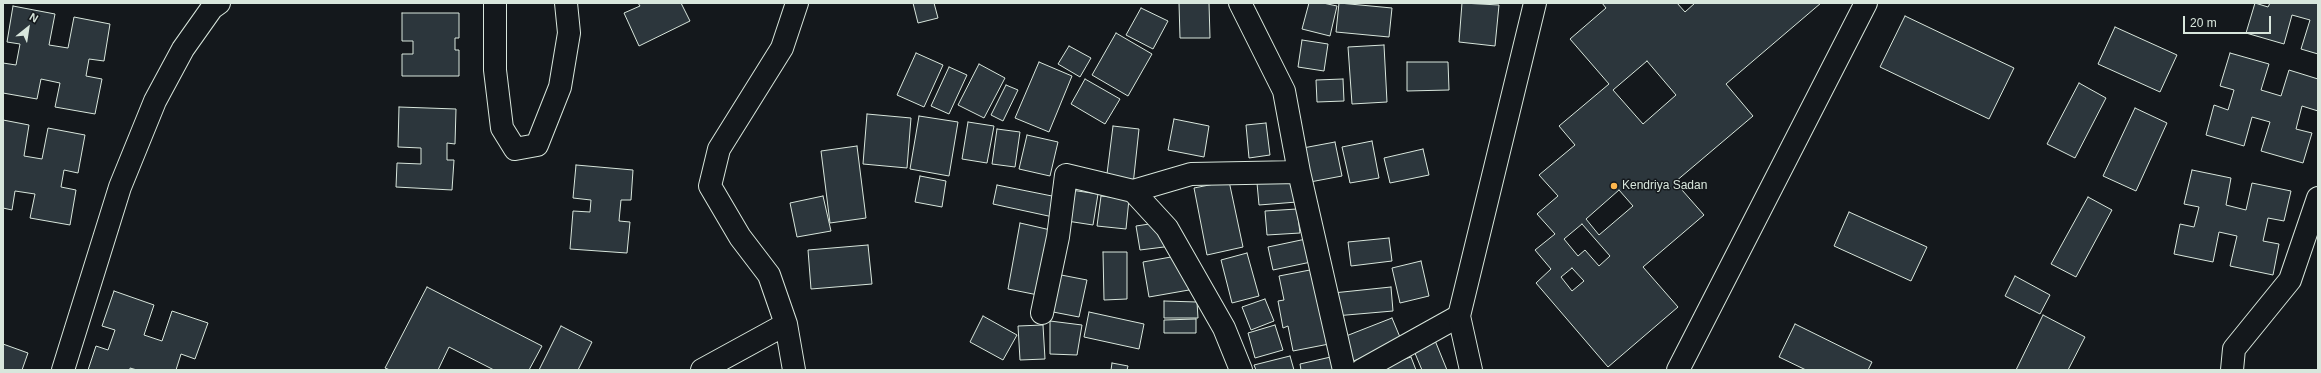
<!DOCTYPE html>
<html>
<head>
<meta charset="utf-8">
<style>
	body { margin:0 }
	#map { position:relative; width:2321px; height:373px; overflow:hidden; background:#14181c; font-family:Helvetica,sans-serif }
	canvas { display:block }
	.frame { position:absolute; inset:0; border:4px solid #d8e6dc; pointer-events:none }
	.north { position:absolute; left:8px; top:8px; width:40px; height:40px; -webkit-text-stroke:3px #14181c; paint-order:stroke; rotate:30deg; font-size:11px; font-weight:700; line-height:16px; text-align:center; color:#d8e6dc }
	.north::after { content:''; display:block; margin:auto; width:14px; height:18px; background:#d8e6dc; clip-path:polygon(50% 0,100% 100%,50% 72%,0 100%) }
	.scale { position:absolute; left:2183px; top:16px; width:88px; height:18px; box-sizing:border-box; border:2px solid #d8e6dc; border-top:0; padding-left:5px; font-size:12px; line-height:14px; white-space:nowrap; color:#d8e6dc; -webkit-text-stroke:3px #14181c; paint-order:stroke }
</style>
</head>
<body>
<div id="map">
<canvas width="2321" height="373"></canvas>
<div class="frame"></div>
<div class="north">N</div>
<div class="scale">20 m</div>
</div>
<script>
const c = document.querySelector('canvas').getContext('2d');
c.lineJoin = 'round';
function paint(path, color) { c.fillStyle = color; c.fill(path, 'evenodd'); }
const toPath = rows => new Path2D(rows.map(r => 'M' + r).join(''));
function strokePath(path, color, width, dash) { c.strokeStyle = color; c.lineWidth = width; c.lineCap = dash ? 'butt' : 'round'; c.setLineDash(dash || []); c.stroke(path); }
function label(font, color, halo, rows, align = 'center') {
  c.font = font + ' Helvetica,sans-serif'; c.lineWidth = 3; c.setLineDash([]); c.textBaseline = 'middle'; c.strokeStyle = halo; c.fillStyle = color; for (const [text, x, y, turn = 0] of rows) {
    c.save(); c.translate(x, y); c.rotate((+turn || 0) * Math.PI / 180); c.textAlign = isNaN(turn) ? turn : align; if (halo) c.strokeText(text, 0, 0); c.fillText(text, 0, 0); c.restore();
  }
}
const building = toPath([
	[638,3,681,3,690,21,639,46,624,13,640,6,638,3],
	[913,3,934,3,938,18,918,23,913,3],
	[1179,3,1209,3,1210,38,1180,38,1179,3],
	[1309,3,1323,3,1337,6,1330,36,1302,29,1309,3],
	[1339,3,1392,8,1389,37,1336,32,1339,3],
	[1462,3,1499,5,1495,46,1459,42,1462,3],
	[1602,3,1677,3,1685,12,1695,3,1821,3,1726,84,1753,116,1675,182,1704,215,1643,267,1678,307,1608,367,1536,283,1551,269,1535,250,1555,234,1537,214,1558,196,1539,175,1575,145,1559,126,1609,84,1570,39,1606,8,1602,3],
	[1647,61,1676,95,1643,124,1613,90,1647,61],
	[1619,190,1633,206,1599,235,1586,219,1619,190],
	[1582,224,1610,256,1599,266,1585,250,1578,256,1564,239,1582,224],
	[1572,268,1584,281,1572,291,1561,277,1572,268],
	[2255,3,2268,7,2270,3,2318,3,2318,54,2301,49,2310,20,2292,15,2284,44,2246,33,2255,3],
	[13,6,55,14,49,45,68,48,74,17,110,24,104,61,89,59,86,76,102,79,95,114,55,107,60,83,41,79,37,99,3,93,3,63,16,65,20,44,7,42,13,6],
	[1141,8,1168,21,1153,49,1126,35,1141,8],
	[402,13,459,13,459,38,455,38,455,50,459,50,459,76,402,76,402,54,413,54,413,41,402,41,402,13],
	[1905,16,2014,68,1989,119,1880,67,1905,16],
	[2115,27,2177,55,2160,92,2098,64,2115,27],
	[1116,33,1152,54,1128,96,1092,75,1116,33],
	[1302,40,1328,44,1324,71,1298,67,1302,40],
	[1384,45,1387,102,1352,104,1348,47,1384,45],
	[1069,46,1091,58,1080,77,1058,64,1069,46],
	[916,53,943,65,924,107,897,95,916,53],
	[2230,53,2269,64,2261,90,2281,96,2289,70,2318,79,2318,111,2302,106,2296,129,2312,133,2303,163,2261,151,2270,122,2252,117,2244,146,2206,135,2214,105,2228,110,2234,90,2220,86,2230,53],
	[1039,62,1072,76,1049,132,1015,118,1039,62],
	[1407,62,1448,62,1449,90,1407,91,1407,62],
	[979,64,1005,78,984,118,958,105,979,64],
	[949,67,967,75,949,114,931,106,949,67],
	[1085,79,1120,99,1105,124,1071,104,1085,79],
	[1343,79,1344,101,1317,102,1316,80,1343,79],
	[2079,83,2106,98,2075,158,2047,144,2079,83],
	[1006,85,1018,90,1003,121,991,115,1006,85],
	[399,107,456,109,455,144,447,143,447,160,454,160,452,190,396,187,397,163,421,164,421,148,398,147,399,107],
	[2135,108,2167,123,2136,191,2103,176,2135,108],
	[867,114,911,118,907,168,863,164,867,114],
	[919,116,958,122,949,176,910,169,919,116],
	[1174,119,1209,126,1204,157,1168,150,1174,119],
	[3,120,29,125,24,156,42,159,48,128,85,135,78,173,64,170,61,187,76,190,70,225,30,218,35,194,15,191,12,210,3,208,3,120],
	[968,122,994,126,987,163,962,159,968,122],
	[1266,123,1270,155,1249,158,1246,125,1266,123],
	[1113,126,1139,129,1133,185,1106,182,1113,126],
	[997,129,1020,132,1015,167,992,164,997,129],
	[1027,135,1058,142,1050,176,1019,169,1027,135],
	[1372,141,1379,178,1350,183,1342,147,1372,141],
	[1335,142,1342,176,1310,182,1303,148,1335,142],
	[857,146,866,218,830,223,821,151,857,146],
	[1423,149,1429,175,1390,183,1384,158,1423,149],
	[576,165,633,170,631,200,621,200,619,221,630,222,627,253,570,249,573,211,590,212,591,200,573,198,576,165],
	[2192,170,2231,178,2226,205,2246,210,2252,183,2291,191,2284,221,2268,218,2263,241,2279,244,2273,275,2230,266,2237,236,2219,232,2213,262,2174,254,2180,224,2194,227,2199,207,2184,204,2192,170],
	[920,176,946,181,942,207,915,202,920,176],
	[1295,179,1297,202,1259,205,1257,183,1295,179],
	[1229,181,1243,247,1207,255,1194,188,1229,181],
	[997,185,1057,197,1053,217,993,204,997,185],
	[1071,190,1098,194,1093,225,1067,221,1071,190],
	[823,196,831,231,797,237,790,203,823,196],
	[1101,196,1129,199,1126,229,1097,226,1101,196],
	[2088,197,2112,210,2076,277,2051,264,2088,197],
	[1297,209,1300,233,1267,235,1265,211,1297,209],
	[1849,212,1927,247,1911,281,1834,246,1849,212],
	[1020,223,1055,231,1043,296,1008,289,1020,223],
	[1156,223,1172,246,1140,250,1136,226,1156,223],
	[1389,238,1392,261,1351,266,1348,242,1389,238],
	[1306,239,1311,262,1273,270,1268,247,1306,239],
	[868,245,872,284,811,289,808,250,868,245],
	[1103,252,1127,252,1127,299,1104,300,1103,252],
	[1247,253,1259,296,1232,303,1221,260,1247,253],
	[1171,257,1185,269,1189,290,1149,297,1143,262,1171,257],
	[1421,261,1429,296,1400,303,1392,268,1421,261],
	[1315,269,1329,344,1293,351,1288,326,1283,328,1278,301,1284,300,1279,276,1315,269],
	[1056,274,1087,280,1079,317,1048,311,1056,274],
	[2015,276,2050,295,2040,314,2005,296,2015,276],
	[427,287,542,346,529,370,494,370,449,347,438,370,390,370,385,368,427,287],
	[1391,287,1393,311,1335,316,1333,293,1391,287],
	[114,291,154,305,144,335,162,341,172,311,208,323,195,359,181,354,176,370,137,370,130,368,130,370,88,370,96,346,108,350,115,330,102,326,114,291],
	[1265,299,1274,321,1251,330,1242,307,1265,299],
	[1164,301,1197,302,1198,318,1164,318,1164,301],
	[1089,312,1144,324,1139,349,1084,337,1089,312],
	[2043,315,2085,337,2068,370,2016,370,2043,315],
	[983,316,1017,335,1003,360,970,342,983,316],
	[1392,318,1402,342,1351,362,1341,338,1392,318],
	[1196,319,1196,333,1164,333,1164,320,1196,319],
	[1050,321,1082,325,1077,355,1050,354,1050,321],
	[1795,324,1872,362,1868,370,1806,370,1779,357,1795,324],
	[1043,325,1045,359,1020,360,1018,326,1043,325],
	[1275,325,1283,350,1255,358,1248,333,1275,325],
	[561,326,592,342,578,370,539,370,561,326],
	[1434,338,1447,370,1422,370,1412,346,1434,338],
	[3,344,28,353,22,370,3,370,3,344],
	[1290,356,1294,370,1256,370,1254,365,1290,356],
	[1335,356,1338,370,1301,370,1300,364,1335,356],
	[1411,357,1416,370,1380,370,1379,367,1411,357],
	[1112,363,1128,366,1127,370,1111,370,1112,363]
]);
const street = toPath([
	[495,3,495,70,502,128,515,149,537,145,560,87,569,33,566,3],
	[1240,3,1284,91,1299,172,1344,370],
	[1133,191,1191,174,1299,172],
	[1042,313,1058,237,1066,175,1133,191,1167,228,1224,328,1241,370],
	[63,370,120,187,155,101,183,49,212,8,219,3],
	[702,370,786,324],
	[794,370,786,324,769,275,740,237,710,186,719,149,782,48,797,3],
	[1362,370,1459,316],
	[1678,370,1866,3],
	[2232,370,2234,349,2290,280,2318,198]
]);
const secondary = toPath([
	[1471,370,1459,316,1535,3]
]);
const markers = [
	[1614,186,4,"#ffb74d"]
];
const poiNames = [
	["Kendriya Sadan",1622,186]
];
paint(building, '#2c363c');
strokePath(building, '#d8e6dc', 1);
strokePath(street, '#d8e6dc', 24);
strokePath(secondary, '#d8e6dc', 24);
strokePath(street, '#14181c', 22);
strokePath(secondary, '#14181c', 22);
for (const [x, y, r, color] of markers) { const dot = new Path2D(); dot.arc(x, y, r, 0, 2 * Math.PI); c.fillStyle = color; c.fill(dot); strokePath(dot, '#14181c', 1.5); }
label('12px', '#d8e6dc', '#14181c', poiNames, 'left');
</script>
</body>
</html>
